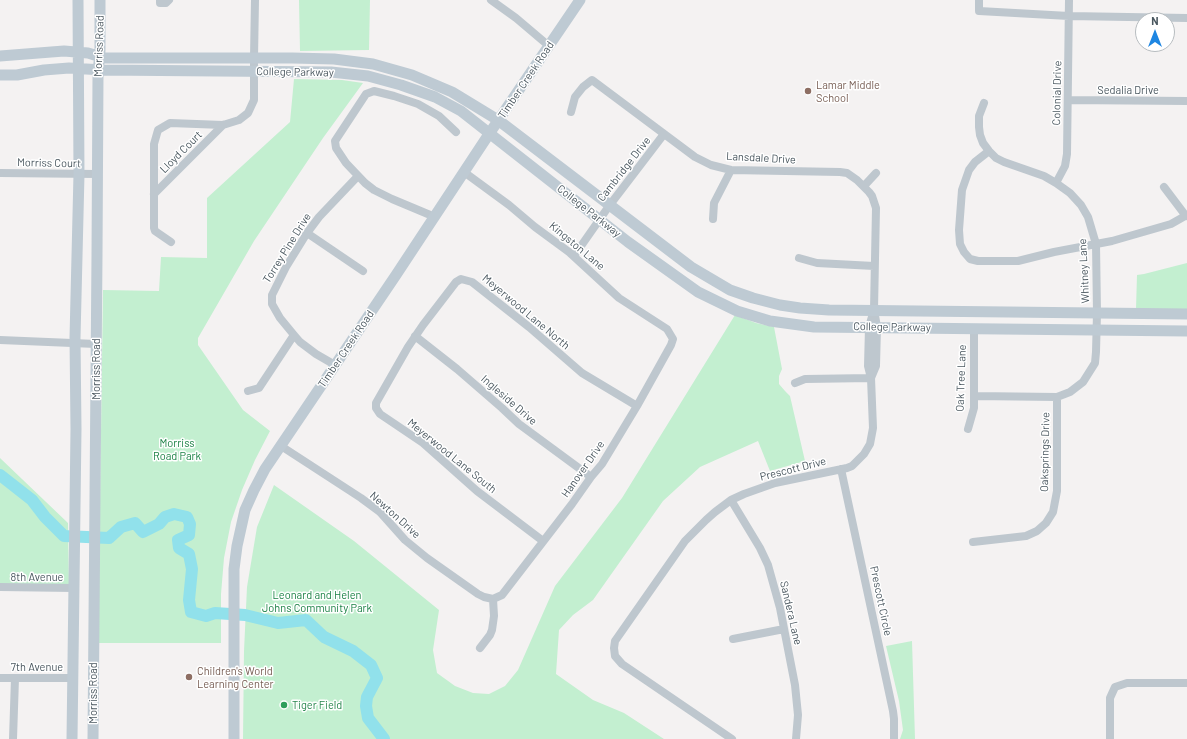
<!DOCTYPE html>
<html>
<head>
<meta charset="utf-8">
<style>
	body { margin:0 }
	#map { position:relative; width:1187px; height:739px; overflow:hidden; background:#f4f2f2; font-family:Barlow,sans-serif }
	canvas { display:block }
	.north { position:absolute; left:1135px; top:12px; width:40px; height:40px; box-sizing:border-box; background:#fff; border:1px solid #b7bcbf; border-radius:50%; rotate:0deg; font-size:11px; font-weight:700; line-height:16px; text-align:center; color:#4a575f }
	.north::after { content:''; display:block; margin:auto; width:14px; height:18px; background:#1e86e2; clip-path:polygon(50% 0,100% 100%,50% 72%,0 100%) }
</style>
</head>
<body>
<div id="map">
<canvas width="1187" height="739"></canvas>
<div class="north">N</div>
</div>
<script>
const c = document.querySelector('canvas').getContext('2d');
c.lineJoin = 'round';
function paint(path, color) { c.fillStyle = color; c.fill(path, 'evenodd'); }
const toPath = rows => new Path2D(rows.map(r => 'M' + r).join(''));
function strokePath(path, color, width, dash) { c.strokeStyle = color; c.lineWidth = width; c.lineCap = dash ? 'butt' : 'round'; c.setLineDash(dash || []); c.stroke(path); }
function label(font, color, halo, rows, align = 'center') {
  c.font = font + ' Barlow,sans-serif'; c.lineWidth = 3; c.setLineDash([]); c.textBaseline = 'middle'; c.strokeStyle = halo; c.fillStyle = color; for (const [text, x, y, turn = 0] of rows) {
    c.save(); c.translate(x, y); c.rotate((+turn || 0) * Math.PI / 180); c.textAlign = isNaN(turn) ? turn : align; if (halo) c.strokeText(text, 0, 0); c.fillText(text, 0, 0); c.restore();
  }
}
const green = toPath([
	[299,0,370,0,369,50,300,51],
	[294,79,342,80,363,83,323,138,254,241,198,338,198,345,243,410,270,431,255,460,242,490,231,522,224,558,221,594,221,643,98,643,103,290,159,291,161,257,207,258,207,198,290,122],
	[1187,263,1187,310,1136,309,1137,275,1144,274],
	[735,315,756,323,774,327,782,369,779,376,779,384,785,391,790,396,805,461,770,471,758,441,700,467,663,501,593,600,573,615,559,630,556,674,593,700,624,713,664,739,243,739,244,651,247,587,257,527,274,485,354,541,439,610,433,650,437,673,455,686,473,693,489,694,505,686,518,670,555,586,622,498],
	[0,458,68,523,69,585,0,585],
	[912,641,915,739,900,739,903,730,899,701,886,646]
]);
const river = toPath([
	[0,475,32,500,45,517,64,536,109,538,121,527,135,523,143,532,159,524,165,517,174,514,187,517,190,524,189,535,178,540,179,548,189,554,192,569,189,600,191,612,206,616,215,613,245,615,278,623,306,620,324,637,353,651,371,665,377,678,367,697,366,706,368,718,384,739]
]);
const street = toPath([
	[160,0,160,3,166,3,169,0],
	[491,0,516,18,549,46],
	[979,0,979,11,1069,16,1187,18],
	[1068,100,1187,101],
	[571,112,575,97,583,87,592,80,695,157,711,165,731,170,840,172,847,173,857,180,869,192,872,196,876,208,874,310,877,327,876,366,871,378],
	[989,151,975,162,969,170,962,190,959,230,960,244,964,252,970,259,978,261,1018,261,1054,252,1112,241,1171,224,1187,215],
	[464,172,509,205,535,227,569,252,619,298,667,329,673,339,671,345,637,406,602,464,591,477,572,504,502,595,493,599],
	[0,173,97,174],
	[1056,183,1065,166,1067,154,1069,0],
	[864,186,876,173],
	[1164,187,1186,216],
	[154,194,223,125],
	[435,217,392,199,374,190,365,183,346,163,336,148,335,141,366,94,374,91,394,96,418,104,439,116,456,132],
	[713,219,714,203,731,170],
	[307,233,363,271],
	[171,242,155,231,154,228,154,144,158,130,170,123,223,125,239,120,248,113,254,100,254,58,255,0],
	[574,256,609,206,664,134],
	[799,258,817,263,874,266],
	[415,336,457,369,502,408,519,424,591,477],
	[0,340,96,344],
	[335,365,316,354,300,342,294,335,280,318,272,304,272,295,286,267,307,233,319,217,358,176],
	[795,383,805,379,871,378],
	[248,391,259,388,294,335],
	[974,396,1057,397,1070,392,1083,382,1095,363,1096,352,1097,313,1096,244,1088,217,1081,205,1070,193,1056,183,1044,176,1004,162,996,158,989,151,983,143,980,135,979,127,979,116,984,103],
	[968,429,974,408,974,328],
	[281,446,361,498,380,512,405,540,427,558,478,594,484,597,493,599],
	[841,469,893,711,894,719,894,739],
	[731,500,760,548,768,565,780,608,795,685,798,715,796,739],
	[543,541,477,491,423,443,380,414,376,408,376,403,408,347,423,325,456,282,461,279,472,282,529,327,582,373,637,406],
	[973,542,1026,536,1037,531,1046,523,1053,512,1057,491,1057,397],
	[0,587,74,588],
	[733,639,784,629],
	[480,648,490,635,492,630,494,616,493,599],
	[0,678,73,678],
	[13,739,15,678],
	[732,739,622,664,615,656,614,648,615,641,685,541,706,520,715,512,731,500,744,494,775,483,847,468,852,466,864,454,870,444,873,428,871,378,868,366,869,327,874,310],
	[1110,739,1110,698,1115,687,1127,683,1187,683]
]);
const secondary = toPath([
	[0,56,64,51,88,53,104,58,292,58,334,59,373,64,412,75,452,92,498,120,691,267,730,290,753,298,780,305,800,308,829,310,1187,314],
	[0,75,17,75,44,70,69,68,103,70,331,72,368,76,401,85,435,97,461,111,628,242,698,292,737,311,770,321,814,327,1187,331],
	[72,739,76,429,75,338,79,174,78,0],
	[93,739,97,255,98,75,100,50,100,0],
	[234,739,234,569,237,546,245,510,254,490,265,469,396,275,489,134,580,0]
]);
const markers = [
	[808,91,4,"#8d6e63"],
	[189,677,4,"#8d6e63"],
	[284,705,4,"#2e9e5b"]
];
const streetNames = [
	["Morriss Road",99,46,-88],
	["College Parkway",295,72,1],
	["Timber Creek Road",526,80,-56],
	["Sedalia Drive",1128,90],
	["Colonial Drive",1057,93,-89],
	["Lloyd Court",181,152,-45],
	["Lansdale Drive",761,158,3],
	["Morriss Court",49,163,1],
	["Cambridge Drive",624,169,-52],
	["College Parkway",589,211,38],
	["Kingston Lane",577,246,40],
	["Torrey Pine Drive",287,248,-58],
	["Whitney Lane",1084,271,-93],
	["Meyerwood Lane North",526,312,40],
	["College Parkway",892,327,1],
	["Timber Creek Road",346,349,-56],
	["Morriss Road",96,369,-90],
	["Oak Tree Lane",961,378,-88],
	["Ingleside Drive",509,400,41],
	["Oaksprings Drive",1045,452,-89],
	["Meyerwood Lane South",452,456,39],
	["Hanover Drive",583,469,-55],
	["Prescott Drive",793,469,-14],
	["Newton Drive",395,515,42],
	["8th Avenue",37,577],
	["Prescott Circle",881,601,78],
	["Sandera Lane",791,613,77],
	["7th Avenue",37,667],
	["Morriss Road",93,693,-90]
];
const educationNames = [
	["Lamar Middle",816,85],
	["School",816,98],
	["Children's World",197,671],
	["Learning Center",197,684]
];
const parkNames = [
	["Morriss",177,443],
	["Road Park",177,456],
	["Leonard and Helen",317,595],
	["Johns Community Park",317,608]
];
const leisureNames = [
	["Tiger Field",292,705]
];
paint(green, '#c3efd0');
strokePath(river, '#91e1eb', 12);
strokePath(street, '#bec7ce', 8);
strokePath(secondary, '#becad3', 11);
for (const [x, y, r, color] of markers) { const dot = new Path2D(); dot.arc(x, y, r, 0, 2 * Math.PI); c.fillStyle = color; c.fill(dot); strokePath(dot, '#fff', 1.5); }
label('11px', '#4a575f', '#fff', streetNames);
label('11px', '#785e54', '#fff', educationNames, 'left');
label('11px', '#1a8144', '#fff', parkNames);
label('11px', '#27864d', '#fff', leisureNames, 'left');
</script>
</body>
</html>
